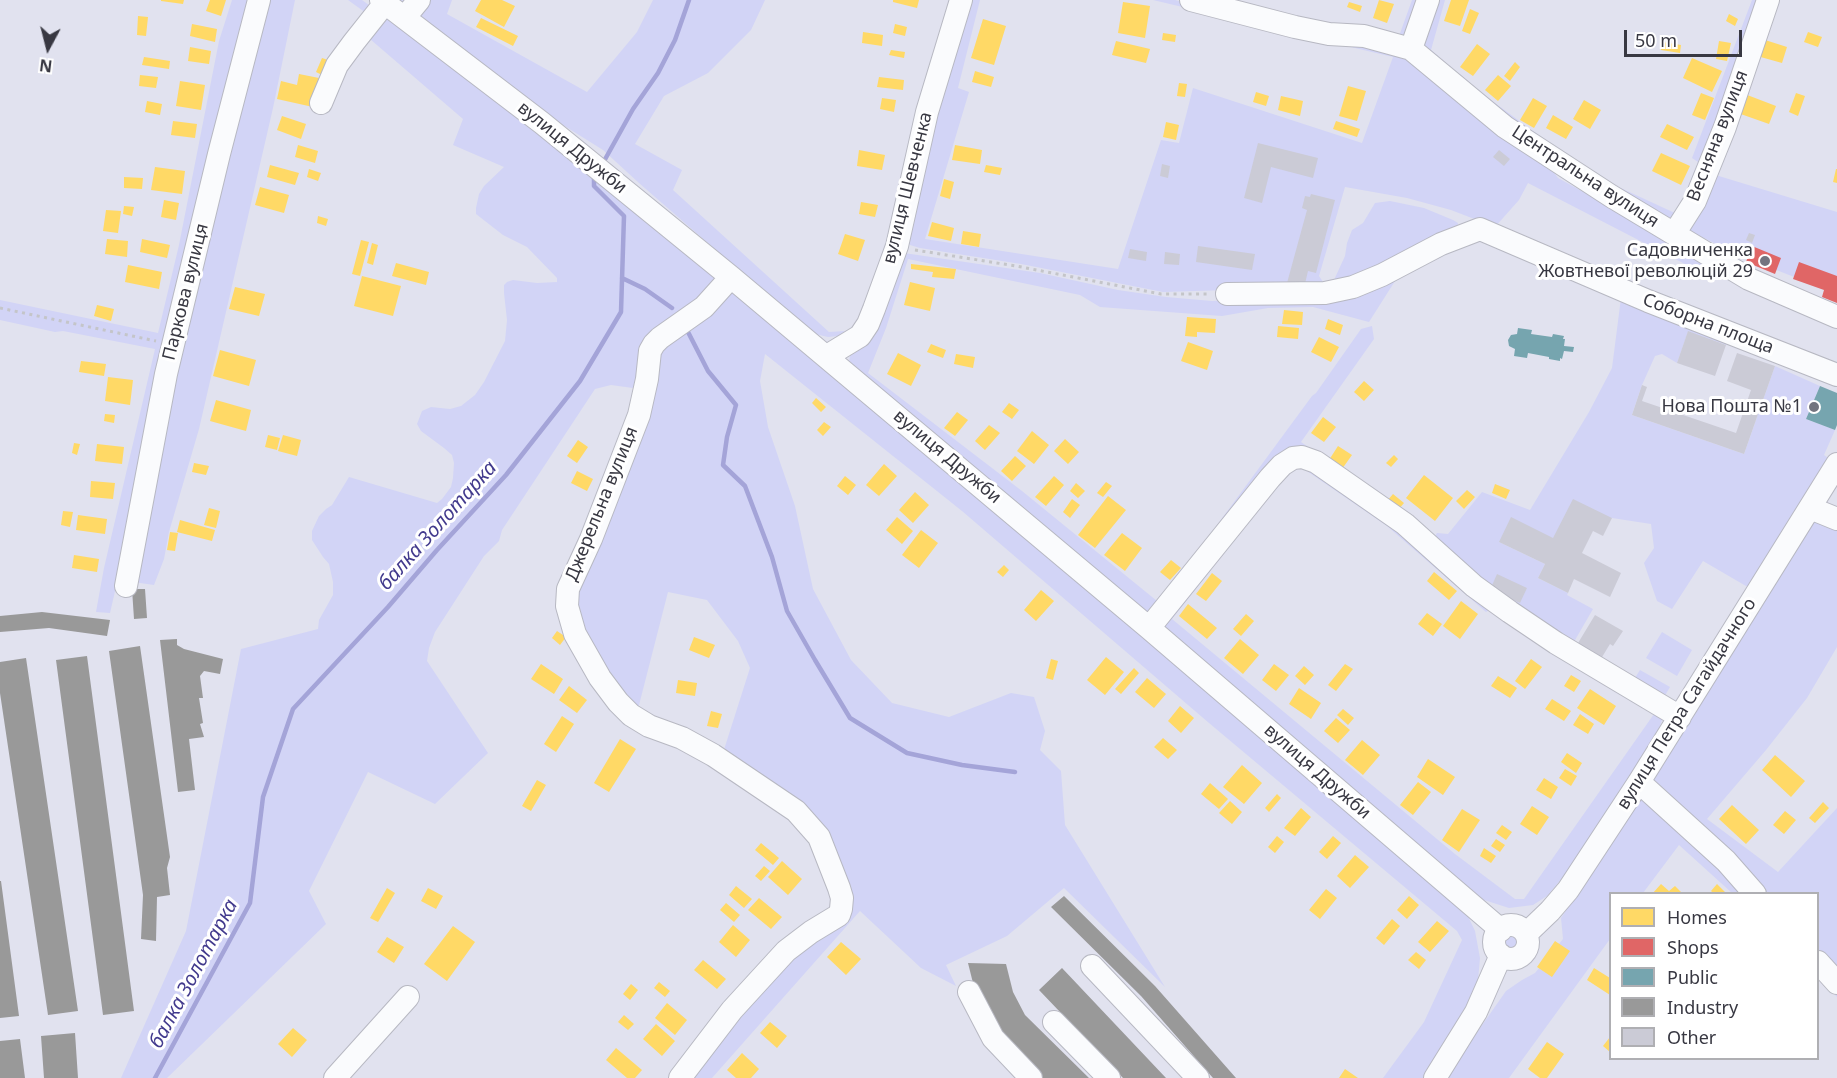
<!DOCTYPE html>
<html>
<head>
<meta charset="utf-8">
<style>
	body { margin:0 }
	#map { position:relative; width:1837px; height:1078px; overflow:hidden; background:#e1e2ef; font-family:"Noto Sans",sans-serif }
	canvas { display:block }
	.legend { position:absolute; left:1609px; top:892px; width:210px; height:168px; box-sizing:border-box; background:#fff; border:2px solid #afafb3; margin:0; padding:8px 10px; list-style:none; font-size:18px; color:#383842 }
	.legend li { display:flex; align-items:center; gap:12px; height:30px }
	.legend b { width:30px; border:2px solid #afafb3 }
	.north { position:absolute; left:18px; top:18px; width:60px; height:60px; -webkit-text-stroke:4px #fff; paint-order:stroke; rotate:187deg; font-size:16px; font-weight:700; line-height:24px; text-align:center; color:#383842 }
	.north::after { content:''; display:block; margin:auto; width:21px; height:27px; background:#383842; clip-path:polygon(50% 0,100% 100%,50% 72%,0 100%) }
	.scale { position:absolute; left:1624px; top:30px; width:118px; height:27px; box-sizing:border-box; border:3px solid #383842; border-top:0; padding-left:8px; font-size:18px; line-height:21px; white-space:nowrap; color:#383842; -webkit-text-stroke:4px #fff; paint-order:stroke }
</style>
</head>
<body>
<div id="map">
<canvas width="1837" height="1078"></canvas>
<ul class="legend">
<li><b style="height:16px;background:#ffd966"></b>Homes</li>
<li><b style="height:16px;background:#e06666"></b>Shops</li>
<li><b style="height:16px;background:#76a5af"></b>Public</li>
<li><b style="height:16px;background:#999"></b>Industry</li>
<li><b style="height:16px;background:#cbcbd6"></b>Other</li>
</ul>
<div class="north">N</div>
<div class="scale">50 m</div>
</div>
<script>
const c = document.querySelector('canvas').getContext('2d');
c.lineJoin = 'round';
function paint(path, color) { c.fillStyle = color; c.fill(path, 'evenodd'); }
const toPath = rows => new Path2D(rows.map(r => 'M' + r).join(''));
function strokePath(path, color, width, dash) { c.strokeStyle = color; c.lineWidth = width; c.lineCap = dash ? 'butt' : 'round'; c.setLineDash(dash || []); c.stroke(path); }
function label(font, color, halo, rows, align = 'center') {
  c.font = font + ' "Noto Sans",sans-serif'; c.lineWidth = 6; c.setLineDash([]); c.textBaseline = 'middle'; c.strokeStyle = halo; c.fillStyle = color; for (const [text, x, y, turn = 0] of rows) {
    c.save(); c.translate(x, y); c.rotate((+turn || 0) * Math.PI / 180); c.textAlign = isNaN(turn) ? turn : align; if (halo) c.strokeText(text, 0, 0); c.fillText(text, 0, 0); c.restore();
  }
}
const green = toPath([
	[232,0,251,0,110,613,96,612,104,568,155,349,63,331,55,332,0,320,0,300,158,333,179,245,219,41],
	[266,0,295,0,273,108,199,429,169,532,164,559,154,585,133,582,157,451],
	[348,0,362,0,435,53,524,124,593,175,714,271,714,284,662,332,636,405,633,388,611,385,595,389,502,530,499,541,484,556,435,632,429,648,427,661,488,753,435,804,368,772,309,891,326,924,167,1078,121,1078,186,931,241,649,318,629,319,620,333,595,333,582,329,564,323,557,312,540,312,531,319,516,326,509,332,505,349,477,437,503,442,499,451,487,453,478,454,463,452,455,444,448,421,431,417,424,422,411,431,407,450,409,461,406,475,395,484,382,505,341,507,320,504,293,504,285,507,282,513,280,537,283,557,282,557,278,527,247,503,235,476,214,476,208,479,194,484,186,504,167,453,145,463,119,356,27,366,13],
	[390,0,452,0,447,14,587,92,637,32,653,0,765,0,751,30,708,73,664,96,635,144,682,170,673,190,829,332,845,331,838,336,828,337,811,333,639,183,603,150,555,120],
	[971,0,980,0,958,88,969,92,925,239,1118,269,1161,140,1179,143,1193,88,1362,143,1393,57,1153,0,1175,0,1247,19,1389,46,1550,167,1558,178,1718,266,1712,278,1528,183,1519,200,1495,227,1451,210,1407,198,1345,187,1319,276,1323,282,1259,289,1163,292,1021,264,920,248,910,245,907,241,938,98],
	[1412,0,1419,0,1404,42,1398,39],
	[1433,0,1445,0,1431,50,1476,89,1541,137,1612,184,1677,214,1698,162,1692,158,1752,0,1763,0,1694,196,1674,218,1662,216,1514,127,1423,51],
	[1709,173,1837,212,1837,294,1736,254,1688,230],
	[1390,201,1424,208,1453,220,1458,223,1457,228,1356,276,1334,280,1345,256,1347,243,1352,230,1363,223,1375,203],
	[904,253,1040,273,1118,290,1166,297,1212,301,1255,299,1402,270,1369,322,1313,307,1268,308,1222,316,1100,307,1080,295,908,259,886,328,868,373,1022,491,1157,601,1195,555,1312,396,1316,393,1361,329,1372,326,1374,339,1301,442,1374,493,1434,538,1437,533,1448,534,1482,492,1530,510,1589,412,1612,368,1621,298,1730,339,1726,345,1688,332,1677,363,1662,354,1655,356,1642,385,1632,415,1744,454,1775,366,1820,386,1806,419,1835,430,1824,455,1831,460,1751,586,1746,586,1703,561,1672,609,1657,601,1644,563,1654,548,1651,524,1612,518,1553,538,1499,542,1545,564,1538,578,1568,593,1567,595,1593,609,1571,647,1298,452,1152,619,849,362,850,356,859,349],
	[732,289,1464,908,1475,931,1480,958,1478,980,1473,1000,1424,1078,1383,1078,1424,1022,1462,940,1457,931,1209,723,962,511,765,354,760,381,768,427,795,506,813,589,851,660,892,703,949,717,1011,693,1034,697,1045,731,1040,750,1061,771,1065,825,1165,987,1064,888,1007,936,946,965,956,986,921,968,860,911,712,1078,685,1078,789,955,841,919,828,849,722,756,750,668,738,641,707,600,668,592,638,709,619,694,582,635,573,585,656,352],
	[1302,462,1663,717,1658,732,1564,876,1547,896,1533,905,1509,908,1481,899,1159,624,1286,466],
	[1291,468,1304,469,1387,526,1486,612,1492,608,1654,714,1524,899,1515,899,1455,854,1172,619],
	[1815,520,1837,525,1837,647,1807,698,1766,750,1707,819,1778,872,1837,808,1837,997,1818,976,1818,894,1756,893,1653,781,1654,773],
	[1662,632,1692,650,1677,676,1646,658],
	[1640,670,1670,687,1663,699,1633,681],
	[1640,799,1648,799,1749,893,1732,893,1679,845,1643,893,1610,894,1610,939,1509,1078,1445,1078,1506,991,1522,980,1535,973,1563,939,1561,918],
	'1503 943a9 9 0 1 1 18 0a9 9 0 1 1-18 0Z'
]);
const homes = toPath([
	[161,0,184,0,183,4,161,1],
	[210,0,226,0,221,16,206,11],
	[481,0,502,0,515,6,504,27,475,11],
	[893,0,919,0,917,8,893,2],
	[1379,0,1394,4,1387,23,1373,18],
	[1451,0,1469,0,1460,26,1444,21],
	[1123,2,1150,6,1145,38,1118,33],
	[1349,2,1362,6,1360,12,1347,7],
	[1470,9,1479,13,1470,34,1462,31],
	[1729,14,1738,19,1735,26,1726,21],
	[138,16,148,17,146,36,137,35],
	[481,18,518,36,513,46,476,27],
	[983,19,1006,26,994,65,971,58],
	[192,24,217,29,215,42,190,36],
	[895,24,907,27,905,36,893,33],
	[863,32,883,35,882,46,862,43],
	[1808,32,1822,37,1818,47,1804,42],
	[1163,33,1176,35,1175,42,1162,40],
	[1762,39,1787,47,1782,63,1757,56],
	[1116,41,1150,49,1146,63,1112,55],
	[1719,41,1731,43,1727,61,1716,59],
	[1662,42,1681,45,1680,53,1661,50],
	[1477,44,1490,54,1473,76,1460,67],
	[190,47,211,51,209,64,188,61],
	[891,50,905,52,904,58,889,55],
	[144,57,170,61,169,69,142,65],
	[322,58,328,60,322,75,316,72],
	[1692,58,1722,71,1712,92,1683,78],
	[1515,62,1520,67,1510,81,1504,76],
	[975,71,994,77,991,87,972,82],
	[299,74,319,78,313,107,277,99,281,81,297,85],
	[140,75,158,77,156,88,139,86],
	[1498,75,1511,86,1498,101,1485,90],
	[879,77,904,80,903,90,877,87],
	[180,81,205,85,201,110,176,106],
	[1179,83,1187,84,1185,97,1177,96],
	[1348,86,1366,91,1357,121,1339,116],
	[1256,92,1269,96,1266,106,1253,102],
	[1701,93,1714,98,1705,120,1692,115],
	[1742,93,1776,106,1769,124,1735,112],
	[1796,93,1805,96,1798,116,1789,112],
	[1281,96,1303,101,1300,116,1278,110],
	[882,98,896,100,894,112,880,109],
	[1533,98,1547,106,1534,128,1520,120],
	[1584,100,1601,110,1590,129,1573,119],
	[147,101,162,104,160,115,145,112],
	[1553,115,1573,127,1566,139,1546,128],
	[282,116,306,124,301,139,277,130],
	[173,121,197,124,195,138,171,135],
	[1336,121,1360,129,1357,137,1333,129],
	[1166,122,1179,125,1176,140,1163,137],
	[1667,124,1694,137,1687,150,1660,137],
	[298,145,318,151,315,163,295,157],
	[955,145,982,150,980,164,952,160],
	[859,150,885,155,882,170,857,166],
	[1661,153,1690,166,1681,185,1652,171],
	[270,165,299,173,295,185,267,177],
	[986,165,1002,168,1000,175,984,172],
	[155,167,185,171,182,194,151,190],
	[309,169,321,173,318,181,307,177],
	[1836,169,1837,169,1837,183,1833,182],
	[124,177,143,178,142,189,124,188],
	[944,179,954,182,950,199,940,196],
	[260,187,289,195,284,213,255,205],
	[164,200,179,203,176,220,161,217],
	[861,202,878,205,875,217,859,214],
	[124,206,134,207,132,216,123,214],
	[106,210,121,211,118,233,103,231],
	[318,216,328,219,326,226,317,223],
	[932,222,954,228,951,241,928,236],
	[963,231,981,234,979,247,961,244],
	[845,234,865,240,858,261,838,254],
	[107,239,128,241,127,257,105,254],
	[142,239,170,245,167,258,140,252],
	[361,240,369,242,360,276,352,274],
	[372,243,378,245,373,265,367,263],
	[396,263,429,272,426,285,392,276],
	[911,264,956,269,954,279,932,277,933,272,911,269],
	[128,265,162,272,159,289,125,282],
	[362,276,401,286,393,316,354,306],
	[910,282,935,288,930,311,904,305],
	[235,287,265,294,259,316,229,309],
	[97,305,114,309,111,321,94,316],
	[1284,310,1303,312,1302,325,1282,324],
	[1187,317,1216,319,1215,333,1197,332,1197,337,1185,336],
	[1328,319,1343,325,1340,335,1325,329],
	[1278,326,1299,328,1298,339,1277,337],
	[1319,337,1339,347,1331,362,1311,352],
	[1188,342,1213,351,1207,370,1181,361],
	[931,344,946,350,943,358,927,352],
	[220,350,256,360,249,386,213,376],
	[898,353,921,365,911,386,887,374],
	[956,354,975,357,973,368,954,364],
	[81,361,106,364,104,376,79,372],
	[108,377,133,380,130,405,105,401],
	[1364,381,1374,390,1364,401,1354,392],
	[816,398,826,407,821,412,812,403],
	[216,400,251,410,246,431,210,421],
	[1009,403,1019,410,1012,419,1002,412],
	[957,412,968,420,955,436,944,428],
	[105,414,115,415,114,423,104,421],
	[1323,417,1336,427,1324,442,1311,433],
	[824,422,831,427,823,436,817,430],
	[989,425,1000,433,985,450,975,441],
	[1032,431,1049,445,1034,464,1017,451],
	[268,435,280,438,277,450,265,447],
	[283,435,301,440,297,456,278,451],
	[1065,439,1079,452,1068,464,1054,451],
	[578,440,588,447,577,463,567,456],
	[74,443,80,444,77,455,72,453],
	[97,444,124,447,122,464,95,461],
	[1338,446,1352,455,1342,469,1329,460],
	[1394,455,1398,459,1391,467,1386,463],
	[1015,456,1026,466,1012,481,1001,471],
	[194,463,209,466,206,475,192,472],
	[884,464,897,476,879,496,866,485],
	[577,471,593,479,587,491,571,483],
	[1424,475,1453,498,1435,521,1406,498],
	[845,476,856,485,848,495,837,486],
	[1054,476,1064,485,1046,506,1035,497],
	[91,481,115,483,113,499,90,497],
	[1106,482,1112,486,1103,497,1097,493],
	[1076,483,1085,491,1078,498,1070,491],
	[1495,484,1510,490,1506,499,1492,493],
	[1467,490,1475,497,1464,509,1456,501],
	[915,492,929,505,913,523,899,510],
	[1393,494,1404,503,1398,510,1387,501],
	[1108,496,1126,510,1095,548,1078,535],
	[1072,499,1080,505,1070,518,1063,512],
	[209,508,220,511,216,528,204,525],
	[63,511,73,512,70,527,61,525],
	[78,515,107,519,105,534,76,530],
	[897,517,913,531,902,544,886,530],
	[180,520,215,530,212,541,177,532],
	[921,530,938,543,919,568,902,555],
	[170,532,178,533,175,551,167,550],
	[1122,533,1142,548,1125,571,1104,555],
	[74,555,99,559,97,572,72,568],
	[1171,560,1181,568,1170,580,1160,572],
	[1004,565,1009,570,1003,577,997,572],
	[1434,572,1457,591,1449,600,1427,581],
	[1212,573,1222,581,1206,601,1196,594],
	[1041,590,1054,601,1036,621,1024,610],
	[1461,601,1478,614,1460,639,1443,626],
	[1188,604,1217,628,1207,639,1179,616],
	[1427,613,1442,624,1433,636,1418,624],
	[1246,614,1254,621,1241,636,1233,629],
	[557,631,566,637,560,645,552,638],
	[694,637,715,645,709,658,689,650],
	[1240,639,1259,655,1243,674,1224,658],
	[1106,657,1124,672,1105,695,1087,680],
	[1051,659,1058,661,1053,680,1046,678],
	[1531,659,1542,667,1525,689,1515,681],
	[541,664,563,679,554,694,531,679],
	[1274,664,1289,675,1276,691,1262,680],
	[1345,664,1353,669,1336,691,1328,685],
	[1304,666,1314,675,1305,685,1295,676],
	[1134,668,1139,673,1121,694,1115,689],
	[1571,675,1581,681,1574,692,1564,686],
	[1498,676,1517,688,1510,698,1491,686],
	[1147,678,1166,694,1154,708,1135,692],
	[678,680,697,683,695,696,676,693],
	[569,686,587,700,577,713,559,700],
	[1299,688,1321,703,1311,719,1289,704],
	[1590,689,1616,706,1604,725,1577,708],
	[1552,699,1571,711,1564,721,1545,709],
	[1180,706,1194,718,1181,733,1168,721],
	[1343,709,1354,718,1348,725,1337,715],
	[711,711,722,714,718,728,707,726],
	[1580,714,1594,724,1588,734,1573,725],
	[562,716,574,724,556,752,544,744],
	[1336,718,1350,730,1338,743,1324,731],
	[1163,738,1177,750,1168,759,1154,747],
	[620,739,636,749,609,792,594,783],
	[1362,740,1380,755,1363,775,1345,760],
	[1567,753,1582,763,1576,773,1561,762],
	[1775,755,1805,781,1791,797,1762,770],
	[1428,759,1455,777,1443,795,1417,777],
	[1242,765,1262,783,1244,804,1223,787],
	[1565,769,1577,776,1571,786,1559,778],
	[1544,778,1558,787,1551,799,1536,790],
	[537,780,546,785,531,811,522,806],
	[1418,782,1431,792,1413,815,1400,805],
	[1210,783,1228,799,1219,809,1201,794],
	[1277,794,1281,798,1269,812,1265,808],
	[1230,801,1242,812,1232,824,1219,813],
	[1823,802,1829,808,1815,823,1809,818],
	[1732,805,1759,830,1746,844,1719,819],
	[1532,806,1549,817,1537,835,1520,824],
	[1301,808,1311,817,1295,836,1284,828],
	[1462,809,1480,820,1459,852,1442,840],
	[1785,811,1796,820,1784,834,1773,825],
	[1502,825,1512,832,1506,840,1496,833],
	[1277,836,1284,842,1275,853,1268,847],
	[1333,836,1341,843,1327,859,1319,852],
	[1496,839,1505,845,1500,852,1491,846],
	[761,843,779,858,773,865,755,850],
	[1484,848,1496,856,1491,863,1480,856],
	[1355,855,1369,867,1350,888,1337,876],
	[782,861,802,879,788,895,768,877],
	[764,866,770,871,761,881,755,876],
	[1661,884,1669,891,1675,886,1683,894,1652,894],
	[1717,884,1727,894,1714,894,1711,891],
	[736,886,752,899,744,908,729,895],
	[387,888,395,893,378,922,370,918],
	[428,888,443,896,436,909,421,901],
	[1326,889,1337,898,1320,919,1309,910],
	[1409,896,1419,905,1407,919,1397,910],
	[759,898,782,917,771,929,748,910],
	[726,903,740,915,734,922,720,910],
	[1392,919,1400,926,1384,945,1376,938],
	[1437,921,1449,931,1430,952,1418,942],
	[733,925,750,940,736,957,719,942],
	[453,926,475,942,447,981,424,964],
	[387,937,404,947,394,963,377,952],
	[1555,941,1570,951,1552,977,1537,967],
	[841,942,861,959,846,975,827,957],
	[1416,952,1426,960,1419,969,1408,960],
	[703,960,726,979,717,989,694,970],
	[1594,968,1610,978,1610,995,1587,980],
	[659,982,670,991,665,997,654,988],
	[631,984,638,990,630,1000,623,994],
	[667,1003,687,1020,675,1035,655,1018],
	[624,1015,634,1024,628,1030,618,1022],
	[770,1022,787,1036,777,1048,760,1033],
	[656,1024,675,1041,662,1056,643,1039],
	[293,1028,307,1040,292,1057,278,1044],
	[1610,1037,1610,1052,1603,1046],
	[1547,1042,1564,1054,1547,1078,1540,1078,1528,1069],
	[616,1048,642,1070,635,1078,627,1078,606,1060],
	[742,1053,759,1069,751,1078,736,1078,727,1070],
	[1345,1069,1358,1078,1339,1078]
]);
const shops = toPath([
	[1752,246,1781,258,1775,274,1746,262],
	[1799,262,1837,276,1837,303,1822,297,1824,290,1793,279]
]);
const public = toPath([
	[1518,328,1532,330,1531,334,1552,337,1553,334,1564,336,1563,339,1565,339,1564,346,1574,347,1573,352,1564,351,1562,359,1560,358,1560,361,1549,359,1549,357,1528,353,1527,358,1514,356,1515,349,1509,346,1508,340,1511,335,1517,334],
	[1820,386,1837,393,1837,425,1835,430,1806,419]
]);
const industry = toPath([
	[132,589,145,589,147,618,134,619],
	[42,612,110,620,107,636,49,628,0,632,0,616],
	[177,639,177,645,184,649,223,659,220,674,204,671,200,676,203,698,199,698,203,723,200,724,204,737,189,739,195,790,178,792,160,640],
	[140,646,170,857,167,868,170,895,157,897,156,941,141,939,143,895,109,651],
	[87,656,134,1011,103,1015,56,660],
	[26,658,78,1011,48,1015,0,693,0,662],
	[0,881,1,881,19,1016,0,1018],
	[1064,896,1155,986,1236,1078,1213,1078,1141,996,1051,907],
	[968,963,1006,964,1013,992,1025,1015,1089,1078,1040,1078,1008,1048,976,995],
	[1062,968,1166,1078,1123,1078,1039,990],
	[75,1033,78,1078,44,1078,41,1036],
	[20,1039,25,1078,0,1078,0,1041]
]);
const stream = toPath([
	[603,163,633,109,658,73,675,40,689,0],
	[622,278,645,289,672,308],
	[688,332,708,371,736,405,727,437,723,465,745,486,772,557,787,611,815,660,850,718,907,753,962,765,1015,772],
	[155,1078,250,903,263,797,293,709,388,607,437,550,506,475,580,381,621,312,624,216,594,186,594,178,595,175]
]);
const building = toPath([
	[1258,143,1318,158,1313,178,1271,167,1262,203,1244,198],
	[1499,150,1510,159,1504,166,1493,157],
	[1162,164,1170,166,1168,178,1160,176],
	[1311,194,1335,200,1316,273,1308,271,1304,288,1287,283,1307,210,1302,208,1305,196,1310,197],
	[1749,233,1755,235,1752,243,1746,240],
	[1198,246,1255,254,1252,270,1196,262],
	[1130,249,1147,252,1146,261,1128,258],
	[1165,252,1180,254,1179,265,1164,264],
	[1688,331,1726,345,1715,376,1677,363],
	[1737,353,1775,366,1744,454,1632,415,1642,385,1647,387,1642,401,1736,433,1751,390,1727,381],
	[1573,499,1612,518,1603,536,1593,531,1582,553,1621,573,1610,597,1574,579,1568,593,1538,578,1545,564,1499,542,1511,517,1553,538],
	[1497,574,1527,588,1520,603,1490,590],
	[1595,615,1623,631,1613,646,1610,644,1599,662,1575,648]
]);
const path = toPath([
	[915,250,1016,266,1161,294,1210,294],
	[0,308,156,341]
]);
const minor = toPath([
	[381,0,542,123,731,277,1149,628,1501,930],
	[1191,0,1295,27,1329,34,1364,36,1411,49,1505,127,1611,196,1749,279,1837,317],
	[405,17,419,0],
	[1411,49,1428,0],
	[321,103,337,65,354,42,385,3],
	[1674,234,1695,201,1725,127,1768,0],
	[1227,294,1325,293,1353,287,1382,275,1441,244,1480,229,1648,301,1837,375],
	[827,356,860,336,868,324,874,309,897,246,927,112,961,0],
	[1810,508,1837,519],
	[126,586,166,374,219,154,259,0],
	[1149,628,1270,478,1282,465,1293,458,1302,457,1316,462,1405,524,1474,586,1510,612,1556,643,1680,717],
	[1639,782,1726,861,1755,894],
	'1494 942a17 17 0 1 1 34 0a17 17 0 1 1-34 0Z',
	[1526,934,1550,911,1568,890,1639,782,1837,464],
	[1818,962,1837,983],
	[1092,966,1198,1078],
	[969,992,993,1038,1031,1078],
	[1054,1022,1109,1078],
	[335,1078,408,997],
	[680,1078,732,1010,786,951,811,932,839,915,841,909,842,898,839,888,819,837,796,811,713,755,682,738,649,726,631,715,618,702,600,678,575,634,567,606,568,589,591,539,639,415,647,379,650,351,654,344,660,338,704,307,731,277],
	[1435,1078,1476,1012,1501,955]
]);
const markers = [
	[1765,261,6,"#73747f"],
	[1814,407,6,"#73747f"]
];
const streetNames = [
	["Весняна вулиця",1718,136,-69],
	["вулиця Дружби",572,148,39],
	["Центральна вулиця",1585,177,33],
	["вулиця Шевченка",908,188,-76],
	["Паркова вулиця",186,292,-76],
	["Соборна площа",1708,324,21],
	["вулиця Дружби",947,457,40],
	["Джерельна вулиця",602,504,-68],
	["вулиця Петра Сагайдачного",1687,704,-58],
	["вулиця Дружби",1317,772,41]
];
const poiNames = [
	["Садовниченка",1753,251],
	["Жовтневої революцій 29",1753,272],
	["Нова Пошта №1",1802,407]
];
const waterNames = [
	["балка Золотарка",438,526,-48],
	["балка Золотарка",194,974,-62]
];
paint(green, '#d2d4f6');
paint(homes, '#ffd966');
paint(shops, '#e06666');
paint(public, '#76a5af');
paint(industry, '#999');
strokePath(stream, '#a4a4d8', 4.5);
paint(building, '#cbcbd6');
strokePath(minor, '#b7b8c2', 24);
strokePath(path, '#c4c5c9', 3, [3, 4.5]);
strokePath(minor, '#fafbfd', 22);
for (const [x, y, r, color] of markers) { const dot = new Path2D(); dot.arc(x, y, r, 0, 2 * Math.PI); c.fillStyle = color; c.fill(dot); strokePath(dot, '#fff', 2); }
label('18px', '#383842', '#fff', streetNames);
label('18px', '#383842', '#fff', poiNames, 'right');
label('italic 20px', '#423a8d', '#fff', waterNames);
</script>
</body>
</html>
